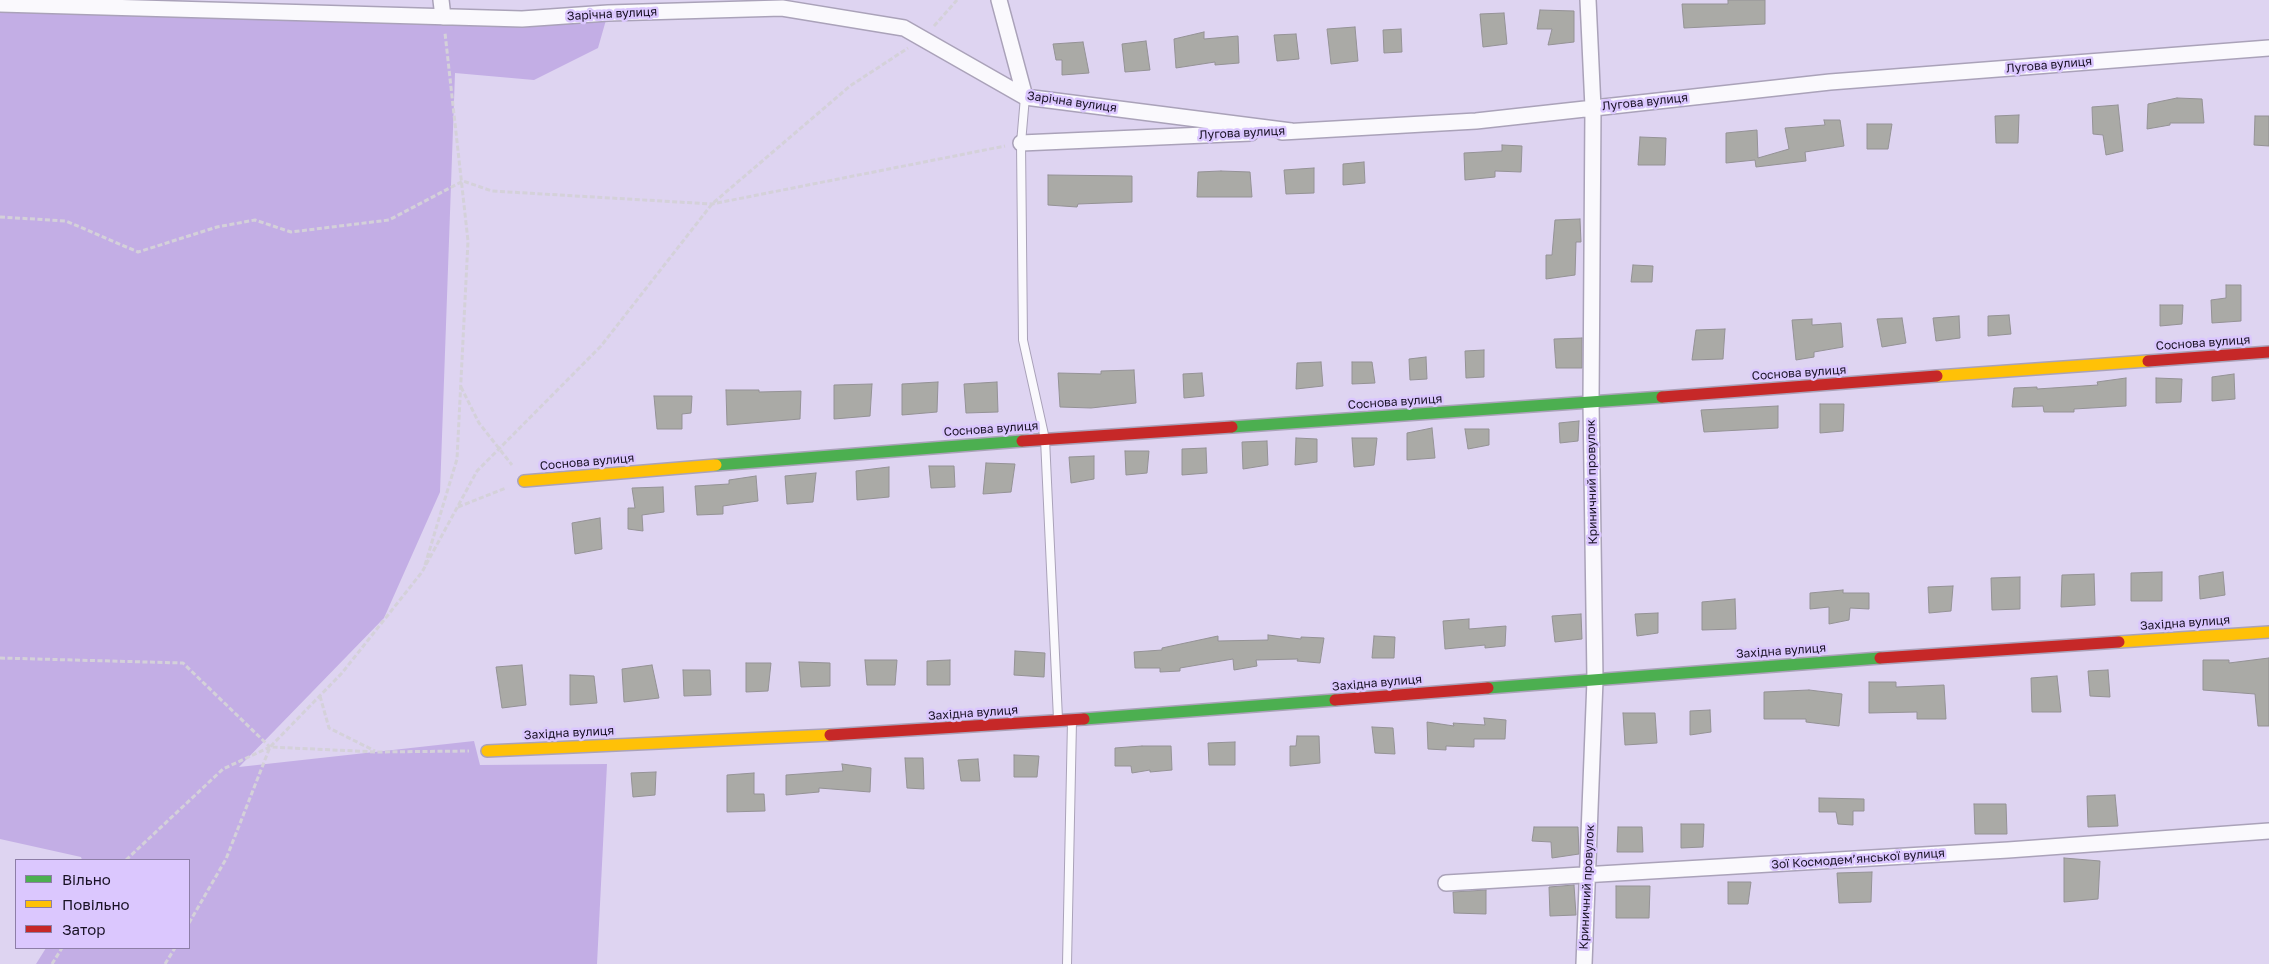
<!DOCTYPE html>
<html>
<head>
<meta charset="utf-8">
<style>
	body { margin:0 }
	#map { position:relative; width:2269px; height:964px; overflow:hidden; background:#ded4f1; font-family:"Golos Text",sans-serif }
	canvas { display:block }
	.legend { position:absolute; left:15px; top:859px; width:175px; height:90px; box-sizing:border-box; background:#dbc7fe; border:1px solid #8d7ea7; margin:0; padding:6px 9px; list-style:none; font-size:15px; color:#181124 }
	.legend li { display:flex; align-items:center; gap:10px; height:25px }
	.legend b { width:25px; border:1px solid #8d7ea7 }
</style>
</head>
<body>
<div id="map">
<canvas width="2269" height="964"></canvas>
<ul class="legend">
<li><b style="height:6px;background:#4caf50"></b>Вільно</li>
<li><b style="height:6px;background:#ffc107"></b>Повільно</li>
<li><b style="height:6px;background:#c62828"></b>Затор</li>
</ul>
</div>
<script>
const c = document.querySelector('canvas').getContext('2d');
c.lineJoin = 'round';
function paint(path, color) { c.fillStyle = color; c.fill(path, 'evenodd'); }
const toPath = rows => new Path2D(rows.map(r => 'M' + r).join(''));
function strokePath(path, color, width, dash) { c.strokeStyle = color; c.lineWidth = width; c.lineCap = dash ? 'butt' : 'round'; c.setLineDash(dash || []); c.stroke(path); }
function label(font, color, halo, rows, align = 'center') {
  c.font = font + ' "Golos Text",sans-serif'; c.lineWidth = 5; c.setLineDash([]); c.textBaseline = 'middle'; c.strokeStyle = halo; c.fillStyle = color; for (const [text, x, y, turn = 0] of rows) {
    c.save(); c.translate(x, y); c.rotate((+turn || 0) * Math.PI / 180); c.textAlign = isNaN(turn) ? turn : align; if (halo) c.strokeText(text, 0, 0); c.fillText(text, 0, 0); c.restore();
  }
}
const green = toPath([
	[0,4,608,13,598,48,534,80,455,73,440,492,384,618,239,767,474,741,480,765,607,764,597,964,36,964,46,948,189,948,189,860,82,860,81,857,0,839]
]);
const building = toPath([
	[1728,0,1765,0,1765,24,1684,28,1682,4,1728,4,1728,0],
	[1540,10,1574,11,1574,42,1548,45,1552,29,1537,29,1540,10],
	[1504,13,1507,44,1483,47,1480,14,1504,13],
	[1355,27,1358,61,1331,64,1327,29,1355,27],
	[1401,29,1402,52,1384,53,1383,30,1401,29],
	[1204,32,1204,39,1238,36,1239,63,1215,65,1215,62,1176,68,1174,39,1204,32],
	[1296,34,1299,59,1277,61,1274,35,1296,34],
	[1146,41,1150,70,1125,72,1122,44,1146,41],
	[1083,42,1089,73,1062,75,1062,60,1056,60,1053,44,1083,42],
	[2177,98,2202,99,2204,123,2170,123,2170,125,2147,129,2148,104,2177,98],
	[2118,105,2123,151,2106,155,2103,135,2093,134,2092,107,2118,105],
	[2019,115,2018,143,1996,143,1995,116,2019,115],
	[2255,116,2269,116,2269,146,2254,145,2255,116],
	[1824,120,1840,120,1844,146,1805,152,1806,161,1756,167,1755,160,1726,163,1726,133,1757,130,1758,158,1789,149,1785,128,1825,125,1824,120],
	[1867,124,1892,124,1888,149,1867,149,1867,124],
	[1640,137,1666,138,1665,165,1638,165,1640,137],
	[1502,145,1522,146,1521,172,1495,171,1495,177,1465,180,1464,153,1502,151,1502,145],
	[1364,162,1365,183,1343,185,1343,164,1364,162],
	[1314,168,1314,193,1286,194,1284,170,1314,168],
	[1221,171,1250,172,1252,197,1197,197,1198,172,1221,171],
	[1048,175,1132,176,1132,202,1078,204,1077,207,1048,205,1048,175],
	[1580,219,1581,242,1576,242,1575,275,1546,279,1546,255,1552,255,1555,220,1580,219],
	[1633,265,1653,266,1652,282,1631,282,1633,265],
	[2226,285,2241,285,2241,321,2212,323,2211,300,2226,298,2226,285],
	[2160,305,2183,305,2182,324,2160,326,2160,305],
	[2009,315,2011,334,1988,336,1988,316,2009,315],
	[1959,316,1960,338,1936,341,1933,318,1959,316],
	[1902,318,1906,343,1882,347,1877,319,1902,318],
	[1812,319,1812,325,1841,323,1843,347,1814,352,1814,357,1796,360,1792,320,1812,319],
	[1725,329,1723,359,1692,360,1696,330,1725,329],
	[1582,338,1582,368,1556,368,1554,339,1582,338],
	[1484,350,1484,377,1466,378,1465,351,1484,350],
	[1426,357,1427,379,1410,380,1409,359,1426,357],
	[1321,362,1323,386,1296,389,1297,363,1321,362],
	[1352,362,1372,362,1375,383,1352,384,1352,362],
	[1134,370,1136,403,1091,408,1060,407,1058,373,1101,374,1101,371,1134,370],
	[1202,373,1204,396,1184,398,1183,374,1202,373],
	[2234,374,2235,399,2212,401,2212,377,2234,374],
	[2126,378,2126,406,2074,409,2074,412,2044,412,2043,406,2012,407,2014,388,2037,387,2037,389,2098,385,2097,382,2126,378],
	[2156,378,2182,379,2181,402,2156,403,2156,378],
	[938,382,937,412,902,415,902,384,938,382],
	[997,382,998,412,966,413,964,384,997,382],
	[872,384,870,416,834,419,834,385,872,384],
	[726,390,759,390,759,392,801,391,800,419,727,425,726,390],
	[654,396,692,396,691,413,682,414,682,429,657,429,654,396],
	[1820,404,1844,404,1843,431,1820,433,1820,404],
	[1778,406,1778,428,1704,432,1701,410,1778,406],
	[1579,421,1578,441,1560,443,1559,423,1579,421],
	[1432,428,1435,458,1407,460,1407,433,1432,428],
	[1465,429,1489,429,1489,445,1468,449,1465,429],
	[1296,438,1317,439,1317,462,1295,465,1296,438],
	[1352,438,1377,438,1374,465,1354,467,1352,438],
	[1267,441,1268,465,1243,469,1242,442,1267,441],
	[1206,448,1207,473,1182,475,1182,449,1206,448],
	[1125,451,1149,451,1147,473,1126,475,1125,451],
	[1094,456,1094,479,1071,483,1069,457,1094,456],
	[986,463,1015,464,1011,492,983,494,986,463],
	[929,466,954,466,955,487,931,488,929,466],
	[889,467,889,497,857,500,856,471,889,467],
	[816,473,813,502,787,504,785,476,816,473],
	[756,476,758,501,723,506,723,514,697,515,695,486,729,484,729,480,756,476],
	[663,487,664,512,642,515,643,531,628,529,628,508,635,508,632,488,663,487],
	[600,518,602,549,575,554,572,523,600,518],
	[2162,572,2162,601,2131,601,2131,573,2162,572],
	[2223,572,2225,595,2200,599,2199,576,2223,572],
	[2094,574,2095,605,2061,607,2062,575,2094,574],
	[2020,577,2020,609,1992,610,1991,578,2020,577],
	[1953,586,1951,611,1929,613,1928,587,1953,586],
	[1843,590,1843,593,1869,593,1869,609,1850,608,1849,620,1829,624,1829,607,1810,609,1810,593,1843,590],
	[1735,599,1736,629,1702,630,1702,602,1735,599],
	[1658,613,1658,633,1637,636,1635,614,1658,613],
	[1581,614,1582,639,1555,642,1552,616,1581,614],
	[1469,619,1469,629,1506,626,1505,646,1485,648,1485,645,1445,649,1443,621,1469,619],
	[1268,635,1301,639,1301,637,1324,638,1320,663,1297,661,1298,659,1256,660,1257,666,1234,670,1233,659,1180,668,1180,671,1160,672,1160,668,1135,668,1134,652,1162,650,1162,648,1218,636,1218,641,1268,640,1268,635],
	[1374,636,1395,637,1394,658,1372,658,1374,636],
	[1015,651,1045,653,1044,677,1014,675,1015,651],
	[2269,658,2269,726,2258,726,2255,694,2203,690,2203,660,2229,660,2229,663,2269,658],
	[865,660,897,660,895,685,867,685,865,660],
	[950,660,950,685,927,685,927,661,950,660],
	[799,662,830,663,830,686,801,687,799,662],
	[746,663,771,663,768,691,746,692,746,663],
	[522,665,526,705,502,708,496,667,522,665],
	[652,665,659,698,624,702,622,669,652,665],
	[683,670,710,670,711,695,684,696,683,670],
	[2108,670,2110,697,2090,696,2088,671,2108,670],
	[570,675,594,676,597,703,570,705,570,675],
	[2057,676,2061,712,2032,712,2031,678,2057,676],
	[1869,682,1896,682,1896,687,1944,685,1946,719,1917,719,1917,712,1869,713,1869,682],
	[1809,690,1842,694,1839,726,1806,722,1806,719,1764,719,1764,692,1809,690],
	[1710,710,1711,732,1690,735,1690,711,1710,710],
	[1623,713,1655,713,1657,743,1625,745,1623,713],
	[1484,718,1506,720,1505,739,1474,739,1474,747,1446,746,1446,750,1428,749,1427,722,1454,726,1453,723,1485,725,1484,718],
	[1372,727,1393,728,1395,754,1375,753,1372,727],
	[1297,736,1319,736,1320,763,1290,766,1290,746,1296,746,1297,736],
	[1235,742,1235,765,1209,765,1208,743,1235,742],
	[1142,746,1171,746,1172,770,1150,772,1150,770,1132,773,1131,766,1115,766,1115,748,1142,746],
	[1014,755,1039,756,1037,777,1014,777,1014,755],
	[905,758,923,758,924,789,907,788,905,758],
	[978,759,980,781,961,781,958,760,978,759],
	[842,764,871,768,870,792,819,788,819,792,786,795,786,775,843,771,842,764],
	[656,772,655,795,633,797,631,773,656,772],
	[754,773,754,794,764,794,765,811,727,812,727,775,754,773],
	[2115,795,2118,826,2088,827,2087,796,2115,795],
	[1819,798,1864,799,1864,811,1853,811,1853,825,1838,824,1836,812,1819,812,1819,798],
	[1974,804,2006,804,2007,834,1975,834,1974,804],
	[1681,824,1704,824,1703,847,1681,848,1681,824],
	[1534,827,1578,827,1579,854,1552,858,1551,842,1532,841,1534,827],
	[1618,827,1642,827,1643,852,1617,852,1618,827],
	[2064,858,2100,861,2098,899,2064,902,2064,858],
	[1872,872,1871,902,1839,903,1837,873,1872,872],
	[1728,882,1751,882,1748,904,1728,904,1728,882],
	[1574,885,1576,915,1550,916,1549,887,1574,885],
	[1616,886,1650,886,1649,918,1616,918,1616,886],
	[1486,890,1486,914,1454,913,1453,892,1486,890]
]);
const path = toPath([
	[934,26,957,0],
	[0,217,66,221,138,252,217,227,255,220,291,232,389,220,463,181,492,191,712,204,1005,146],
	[461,387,479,423,512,465],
	[458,507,506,488],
	[425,565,457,459,468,241,445,33],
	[0,658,183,663,270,747],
	[320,696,329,728,375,751],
	[126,860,223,769,270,747,377,752,469,751],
	[189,923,226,859,270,747,342,673,422,572,477,471,601,346,712,204,850,86,908,48],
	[52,964,62,948],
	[165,964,175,948]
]);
const lane = toPath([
	[1025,97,1021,143,1023,340,1045,439,1058,719],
	[1067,964,1072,721]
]);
const street = toPath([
	[441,0,443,17],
	[999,0,1025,97],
	[0,4,522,19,608,13,782,8,904,28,1025,97,1291,131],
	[1282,132,1476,121,1830,82,2269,48],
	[1021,143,1251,133],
	[1446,883,2008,850,2269,831],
	[1584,964,1595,680,1591,402,1593,108,1588,0]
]);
const fast = toPath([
	[1232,427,1662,397],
	[716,465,1022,441],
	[1488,688,1880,658],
	[1084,719,1335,700]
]);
const slow = toPath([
	[1937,376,2148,361],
	[524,481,716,465],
	[2119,642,2269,632],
	[487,751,830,735]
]);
const jam = toPath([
	[2148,361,2269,352],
	[1662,397,1937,376],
	[1022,441,1232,427],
	[1880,658,2119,642],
	[1335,700,1488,688],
	[830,735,1084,719]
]);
const streetNames = [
	["Зарічна вулиця",612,14,-3],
	["Лугова вулиця",2049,65,-5],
	["Зарічна вулиця",1072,102,8],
	["Лугова вулиця",1645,102,-6],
	["Лугова вулиця",1242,133,-3],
	["Соснова вулиця",2203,343,-4],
	["Соснова вулиця",1799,373,-4],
	["Соснова вулиця",1395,402,-4],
	["Соснова вулиця",991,429,-4],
	["Соснова вулиця",587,462,-5],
	["Криничний провулок",1592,482,-91],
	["Західна вулиця",2185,623,-4],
	["Західна вулиця",1781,651,-4],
	["Західна вулиця",1377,683,-5],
	["Західна вулиця",973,713,-4],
	["Західна вулиця",569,733,-3],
	["Зої Космодем’янської вулиця",1858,859,-4],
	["Криничний провулок",1587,887,-87]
];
paint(green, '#c3aee5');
paint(building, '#aaaaa6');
strokePath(building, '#949295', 1);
strokePath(lane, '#aaa2b9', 10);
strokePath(street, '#aaa2b9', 18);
strokePath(fast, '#aaa2b9', 14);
strokePath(slow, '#aaa2b9', 14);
strokePath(jam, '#aaa2b9', 14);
strokePath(path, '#d4d1d9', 3, [5, 2.5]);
strokePath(lane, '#faf9fd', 8);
strokePath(street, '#faf9fd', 15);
strokePath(fast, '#4caf50', 11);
strokePath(slow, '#ffc107', 11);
strokePath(jam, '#c62828', 11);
label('12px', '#181124', '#dbc7fe', streetNames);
</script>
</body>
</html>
